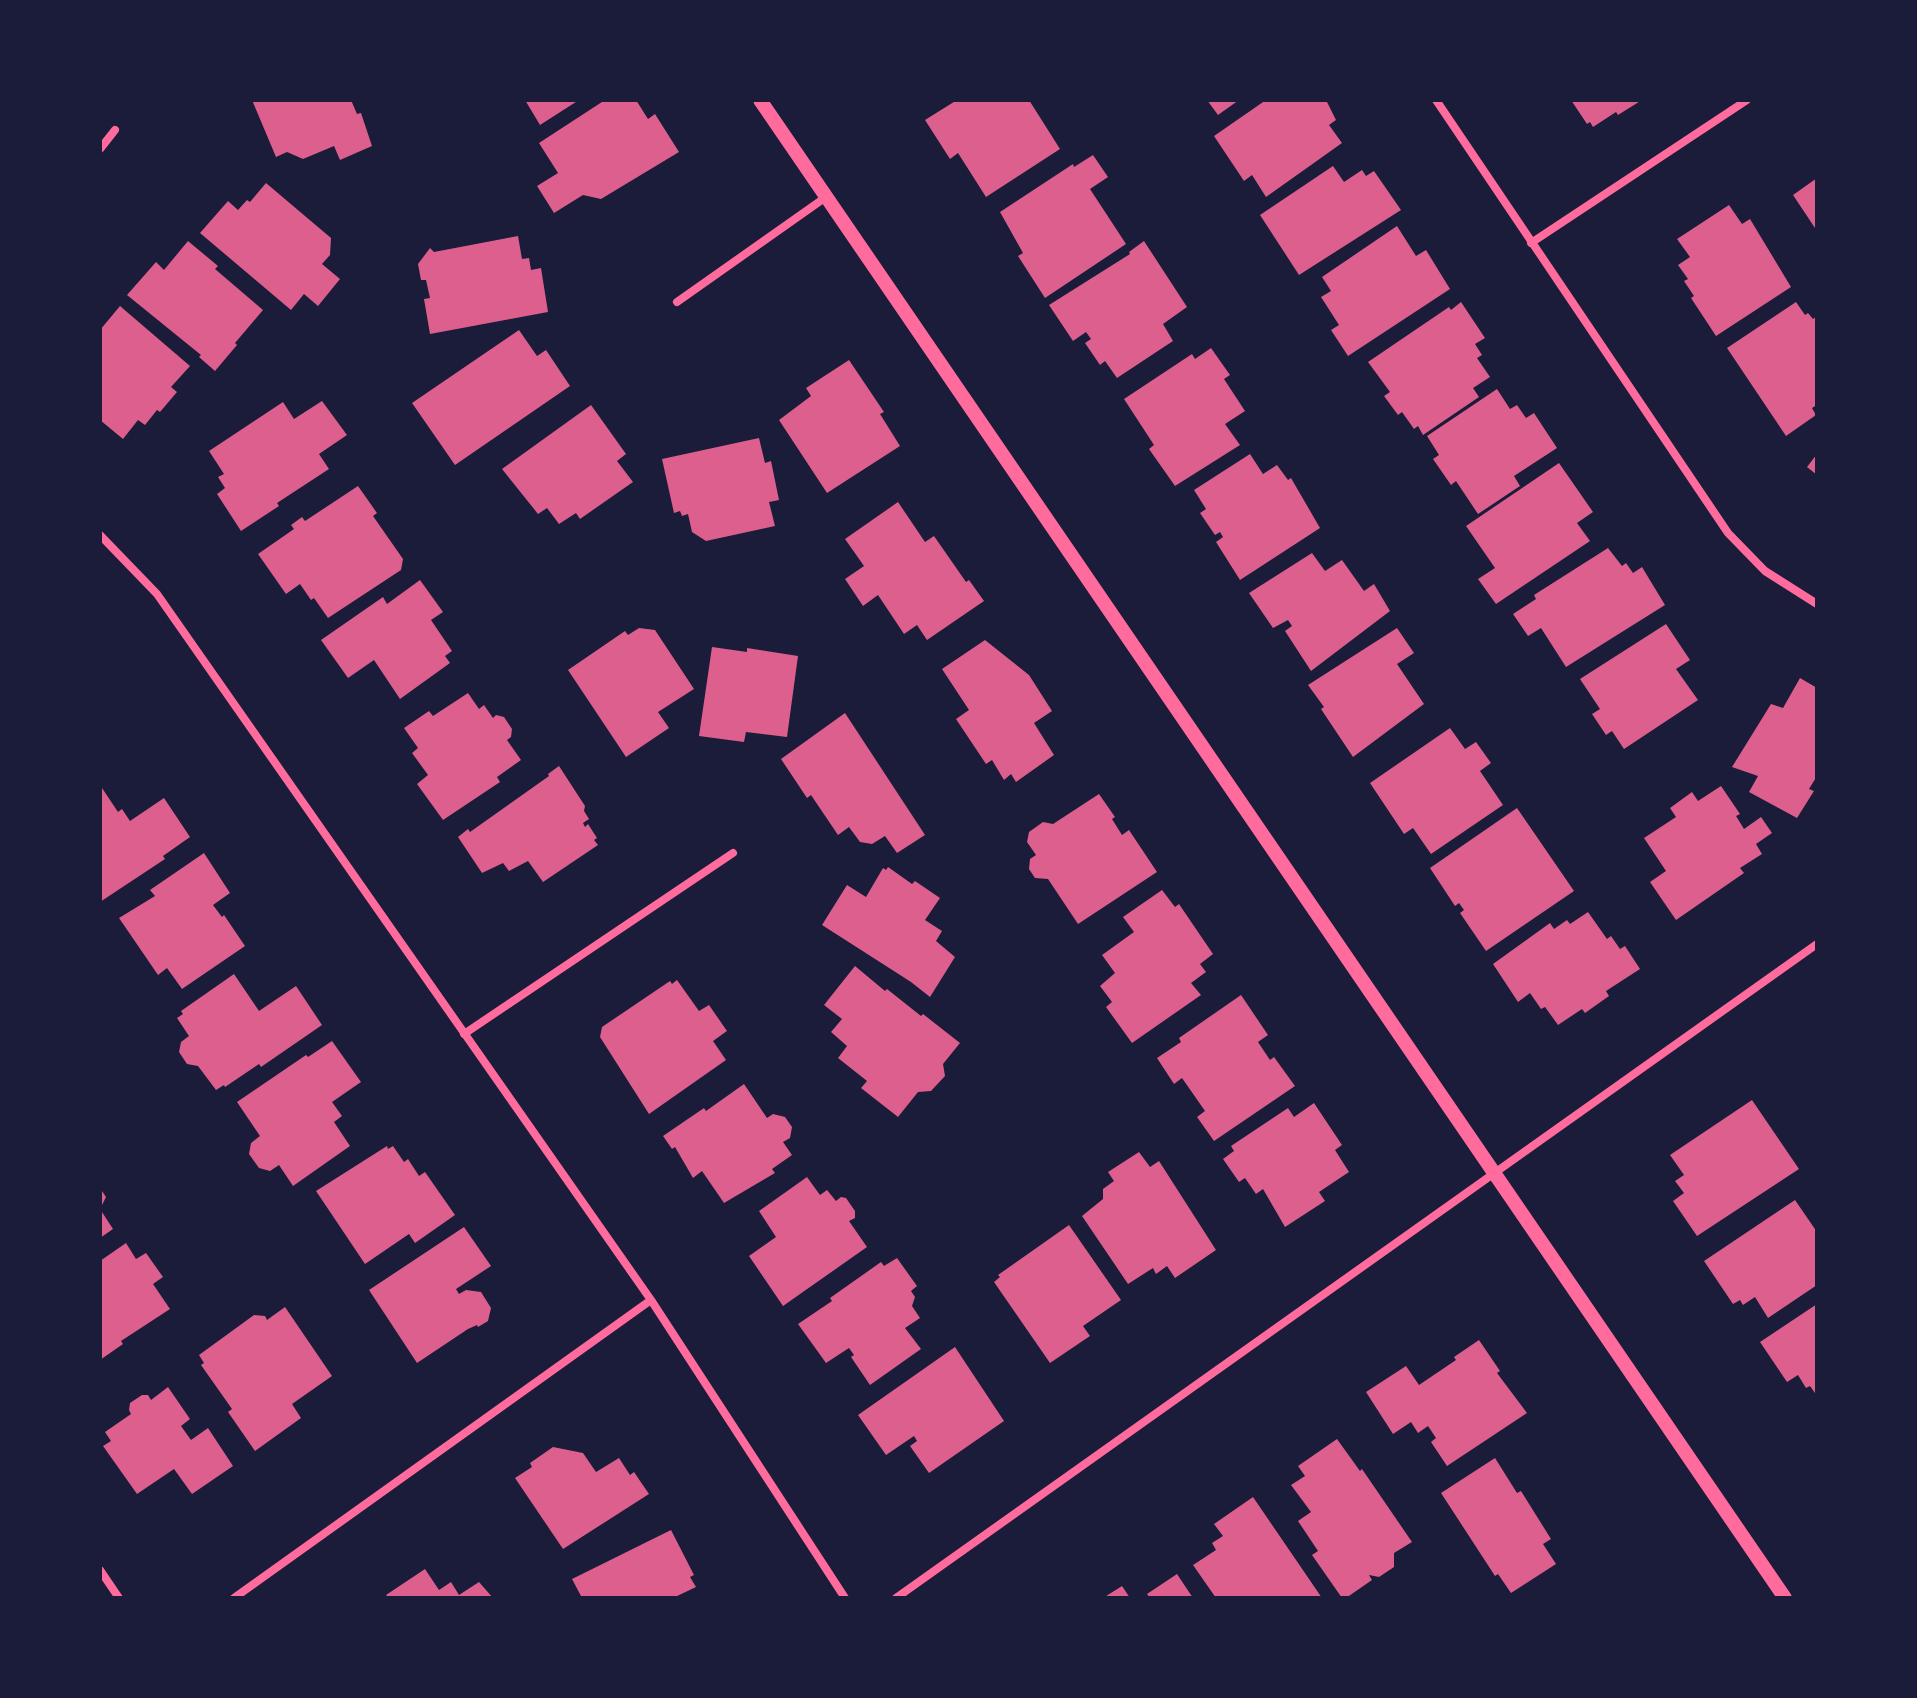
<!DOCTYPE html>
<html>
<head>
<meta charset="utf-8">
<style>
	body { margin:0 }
	#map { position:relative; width:1917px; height:1698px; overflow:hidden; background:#1b1b3a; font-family:"Alegreya Sans",sans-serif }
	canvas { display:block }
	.frame { position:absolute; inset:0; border:102px solid #1b1b3a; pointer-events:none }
</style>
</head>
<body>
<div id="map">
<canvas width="1917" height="1698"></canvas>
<div class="frame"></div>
</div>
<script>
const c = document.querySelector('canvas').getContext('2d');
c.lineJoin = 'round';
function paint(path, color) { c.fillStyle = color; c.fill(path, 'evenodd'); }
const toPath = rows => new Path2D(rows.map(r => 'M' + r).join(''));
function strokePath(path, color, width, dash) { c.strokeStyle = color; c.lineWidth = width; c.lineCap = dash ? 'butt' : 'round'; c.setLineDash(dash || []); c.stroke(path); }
const building = toPath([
	[252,100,351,100,357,114,361,113,372,146,340,160,334,146,303,159,287,152,276,157],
	[525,100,579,100,540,125],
	[605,100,636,100,648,119,655,114,679,152,601,199,583,195,554,213,537,186,558,173,539,143],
	[957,100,1029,100,1060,149,986,197,958,153,950,159,925,120],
	[1207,100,1239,100,1218,115],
	[1266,100,1326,100,1336,120,1329,125,1342,143,1266,197,1252,175,1244,181,1214,136],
	[1571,100,1642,100,1618,115,1616,112,1593,127,1590,122,1587,124],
	[1093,155,1108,177,1090,189,1126,244,1045,298,1018,256,1023,253,1000,212,1073,164,1074,167],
	[1333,166,1344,182,1362,170,1366,176,1374,171,1401,210,1299,275,1260,215],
	[1817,178,1817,231,1793,195],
	[266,183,331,238,330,255,322,264,340,279,318,306,304,294,291,310,200,233,228,201,238,210,247,200,250,202],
	[1729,205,1742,224,1750,219,1791,287,1716,336,1691,298,1694,296,1684,281,1688,279,1678,265,1690,257,1677,239],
	[1397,226,1416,256,1426,250,1450,289,1348,356,1331,330,1339,325,1321,297,1331,291,1322,277],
	[518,236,522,259,529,258,531,270,541,268,548,312,430,334,424,299,430,298,426,280,421,280,418,264,430,248,434,252],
	[188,241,218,266,215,269,263,310,235,343,237,345,215,371,199,357,201,355,127,295,156,262,164,270],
	[1144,241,1187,307,1163,324,1173,341,1117,378,1105,361,1100,365,1085,343,1091,339,1086,332,1073,341,1049,305,1130,254,1129,252],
	[1461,302,1485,338,1475,344,1482,355,1477,358,1490,377,1473,388,1479,397,1423,435,1418,426,1414,429,1402,412,1398,415,1384,396,1390,392,1368,362,1449,307,1451,310],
	[1796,302,1805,315,1808,313,1813,319,1817,316,1817,405,1812,408,1816,415,1786,436,1727,348],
	[120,306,190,366,171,387,177,392,160,412,157,410,145,425,138,420,123,439,100,420,100,330],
	[519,330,537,356,546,350,570,386,455,465,412,403],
	[1211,348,1230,375,1224,379,1245,411,1225,424,1240,445,1175,486,1149,449,1154,445,1124,399,1192,354,1195,359],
	[849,360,884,412,880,414,900,446,827,493,779,420,811,396,806,388],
	[1497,389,1510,409,1517,405,1526,418,1534,413,1557,448,1514,476,1520,486,1478,514,1456,481,1451,485,1433,459,1439,455,1427,436],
	[322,401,347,435,319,454,329,469,277,503,279,506,241,531,217,494,225,488,218,477,224,474,209,451,283,402,294,419],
	[591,405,626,454,617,461,633,482,580,519,576,513,559,524,547,508,538,514,502,469],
	[759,438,765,463,771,461,779,500,769,502,775,526,706,541,692,532,688,514,682,516,680,511,674,513,662,459],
	[1250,454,1263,474,1277,465,1288,480,1291,478,1320,528,1240,580,1216,542,1223,537,1220,532,1215,535,1200,513,1206,509,1194,490],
	[1817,454,1817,475,1807,467],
	[1559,463,1593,512,1577,523,1590,541,1496,604,1478,579,1495,568,1466,526],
	[358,486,377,513,373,516,403,559,401,570,328,618,314,598,311,600,300,584,286,594,258,554,294,529,291,525,302,517,305,521],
	[898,502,925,542,934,536,966,582,969,580,984,601,927,640,917,625,904,634,878,595,863,606,845,579,864,566,845,539],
	[1608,548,1622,566,1626,563,1633,573,1642,567,1665,605,1566,667,1541,628,1528,636,1513,614,1536,599,1534,595],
	[1312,553,1325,571,1342,560,1364,591,1374,584,1390,611,1311,671,1285,631,1292,626,1288,620,1273,628,1249,593],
	[420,580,443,612,431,620,452,651,445,656,450,663,400,699,374,660,348,678,321,640,383,597,387,604],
	[1666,624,1690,660,1676,669,1698,700,1624,749,1612,731,1606,735,1592,714,1600,709,1580,679],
	[639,628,655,630,694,689,658,712,669,728,626,757,568,670,625,631,628,635],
	[1397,628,1414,653,1397,664,1424,704,1353,757,1321,709,1324,707,1308,685],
	[985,640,1029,675,1052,711,1034,723,1054,755,1016,782,1011,774,1004,780,992,760,986,764,956,719,969,710,942,669],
	[712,647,747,652,747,648,798,656,787,737,746,732,744,742,699,736],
	[1800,678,1817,688,1817,776,1809,789,1814,791,1797,818,1749,792,1758,776,1732,767,1771,704,1783,708],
	[468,693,479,709,484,705,493,718,496,715,504,717,512,729,511,737,507,740,521,760,497,777,500,782,443,820,417,784,428,775,412,753,418,748,404,728,429,711,433,716],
	[845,713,925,835,897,853,885,836,872,844,860,842,849,827,838,835,811,795,807,798,781,759],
	[1450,728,1465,749,1476,742,1491,763,1480,771,1503,805,1431,854,1413,828,1404,834,1370,783],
	[559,766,585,806,584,811,589,819,583,823,585,827,588,824,597,838,594,840,598,845,543,882,528,861,509,871,503,863,482,873,458,837,468,829,470,832,549,776,548,774],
	[100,785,118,812,122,809,130,821,164,798,190,837,163,856,165,859,100,902],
	[1721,786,1740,814,1736,816,1744,829,1761,817,1772,833,1756,844,1762,854,1740,868,1744,873,1676,920,1650,882,1666,871,1644,838,1676,817,1670,808,1692,792,1698,801],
	[1099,794,1115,817,1112,819,1122,835,1129,830,1157,872,1078,924,1048,879,1035,878,1029,869,1030,859,1036,855,1027,842,1029,832,1043,822,1053,824],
	[1517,808,1574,891,1486,951,1460,913,1464,910,1459,903,1455,906,1430,868],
	[204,853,230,893,213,905,222,917,224,915,245,946,182,989,167,968,158,975,119,918,155,896,150,890],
	[888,867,912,884,915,881,940,898,925,920,942,931,936,941,955,957,930,997,911,982,822,925,847,885,866,897,883,868,886,870],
	[1162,890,1175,907,1179,904,1213,954,1200,964,1206,972,1191,983,1201,995,1132,1043,1106,1007,1112,1002,1100,986,1115,973,1102,955,1134,932,1123,917],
	[1588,912,1607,939,1611,936,1620,949,1625,946,1640,969,1606,991,1609,996,1585,1013,1582,1009,1558,1025,1545,1007,1541,1009,1530,993,1518,1002,1493,964,1550,923,1554,929,1567,920,1570,924],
	[855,966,885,991,887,989,921,1016,923,1014,960,1043,943,1064,945,1076,931,1091,918,1092,898,1117,861,1088,867,1081,838,1058,847,1046,831,1032,842,1019,824,1005],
	[234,974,259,1011,296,986,322,1025,261,1067,259,1064,225,1087,224,1085,216,1090,198,1066,187,1064,179,1052,181,1042,189,1036,177,1018,183,1014,181,1011],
	[677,980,699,1011,709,1005,727,1031,713,1041,726,1060,649,1114,600,1037,602,1027,670,981,672,984],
	[1241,995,1268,1035,1258,1042,1270,1060,1274,1057,1295,1086,1214,1141,1197,1117,1205,1111,1182,1078,1174,1084,1157,1058,1181,1042,1179,1038],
	[332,1041,361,1082,332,1102,342,1116,334,1122,350,1146,293,1186,279,1165,270,1171,259,1168,249,1154,251,1143,260,1136,237,1102,306,1055,308,1057],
	[744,1084,767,1118,773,1114,785,1117,792,1127,790,1138,783,1142,792,1155,772,1169,775,1173,724,1203,702,1171,693,1178,675,1147,672,1149,663,1136,704,1108,706,1111],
	[1752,1100,1799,1169,1697,1236,1673,1201,1684,1193,1675,1181,1684,1175,1670,1155],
	[1314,1103,1342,1145,1335,1150,1349,1172,1319,1192,1325,1201,1285,1227,1263,1189,1256,1194,1245,1178,1239,1182,1223,1159,1234,1151,1231,1146,1288,1108,1294,1117],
	[387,1146,388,1149,393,1146,404,1162,408,1159,419,1176,425,1172,455,1215,415,1243,409,1234,365,1264,316,1191],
	[1139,1152,1150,1167,1159,1161,1216,1250,1175,1278,1167,1266,1156,1274,1153,1268,1128,1284,1082,1216,1103,1199,1103,1189,1114,1181,1108,1172],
	[807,1177,820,1195,827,1190,836,1201,841,1197,846,1198,855,1211,855,1218,849,1221,867,1247,783,1306,749,1256,776,1237,759,1211],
	[100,1188,106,1197,100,1209,113,1229,100,1238],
	[1795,1200,1817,1232,1817,1285,1768,1318,1755,1297,1743,1305,1740,1300,1733,1304,1704,1261],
	[1069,1225,1121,1300,1083,1326,1090,1336,1050,1363,994,1282,1000,1277,998,1275],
	[464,1227,491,1266,456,1289,459,1294,466,1290,481,1292,491,1308,488,1321,478,1327,477,1325,468,1329,417,1363,369,1290],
	[126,1243,136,1259,146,1253,163,1277,153,1284,170,1309,121,1341,123,1344,100,1360,100,1261],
	[897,1258,917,1286,911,1291,915,1297,912,1306,920,1318,905,1328,921,1349,870,1385,851,1357,854,1355,849,1348,826,1363,798,1324,832,1301,830,1298,881,1262,884,1266],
	[1817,1304,1817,1396,1810,1386,1806,1388,1798,1375,1787,1382,1760,1342],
	[285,1307,332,1376,292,1404,301,1418,255,1451,228,1412,232,1409,201,1365,204,1363,199,1355,254,1315,265,1316,267,1320],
	[1479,1340,1500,1371,1497,1373,1527,1413,1447,1466,1431,1442,1436,1438,1428,1426,1418,1433,1411,1422,1393,1434,1366,1392,1406,1366,1419,1385,1456,1360,1454,1357],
	[955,1347,1004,1421,929,1473,910,1446,917,1441,914,1436,886,1455,858,1415],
	[168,1387,190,1419,181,1426,191,1440,208,1428,233,1466,192,1494,174,1469,137,1494,103,1446,111,1441,105,1432,131,1414,129,1410,130,1403,142,1395,148,1395,151,1400],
	[1337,1439,1360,1471,1362,1469,1412,1542,1394,1553,1394,1567,1379,1577,1369,1575,1372,1580,1346,1598,1342,1598,1312,1555,1318,1551,1298,1521,1311,1512,1291,1485,1305,1476,1298,1466],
	[553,1447,583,1453,596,1472,619,1458,630,1475,634,1472,649,1494,563,1549,515,1478,532,1467,530,1463],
	[1495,1458,1517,1493,1521,1491,1551,1539,1543,1544,1556,1564,1511,1593,1498,1574,1495,1576,1441,1493],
	[1253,1497,1322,1598,1216,1598,1193,1565,1216,1550,1212,1543,1223,1536,1214,1524],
	[671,1530,694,1575,690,1577,696,1587,673,1598,582,1598,572,1579],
	[425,1569,439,1590,451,1582,459,1595,479,1582,493,1598,389,1598,386,1595],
	[1177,1574,1193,1598,1150,1598,1147,1594],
	[1122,1586,1130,1598,1103,1598]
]);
const minor = toPath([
	[1436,100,1728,533,1765,571,1817,604],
	[100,149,115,130],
	[1531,243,1747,100],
	[677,302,826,197],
	[100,535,157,594,651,1300,845,1598],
	[464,1034,733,853],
	[100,1570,119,1598],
	[234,1598,651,1300],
	[896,1598,1817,944]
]);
const tertiary = toPath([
	[760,100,1785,1598]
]);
paint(building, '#dd5f8e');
strokePath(minor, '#ff6b9d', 8);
strokePath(tertiary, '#ff6b9d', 14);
</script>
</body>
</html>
